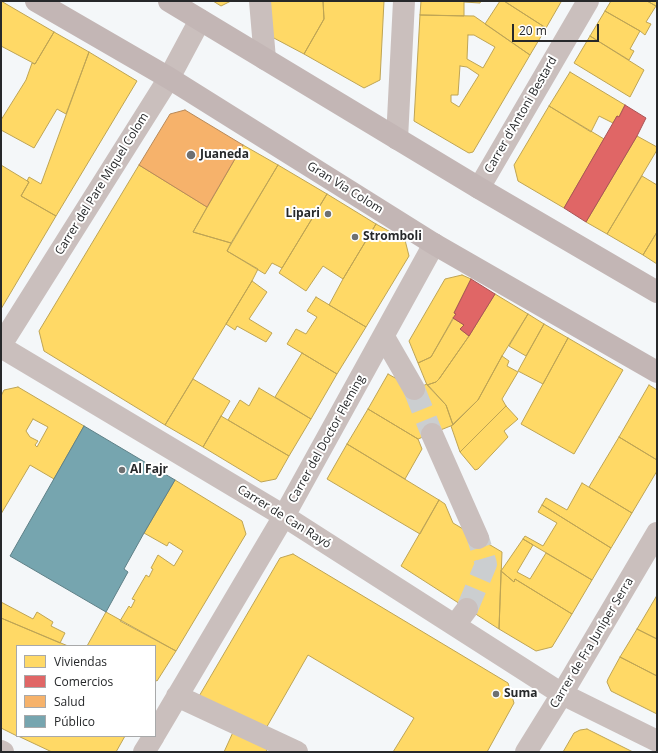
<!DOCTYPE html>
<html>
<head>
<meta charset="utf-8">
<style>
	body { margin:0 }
	#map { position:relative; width:658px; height:753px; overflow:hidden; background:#f4f7f9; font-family:"Open Sans",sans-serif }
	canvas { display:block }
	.frame { position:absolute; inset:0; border:2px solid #26282a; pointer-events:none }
	.legend { position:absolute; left:16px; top:645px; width:140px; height:92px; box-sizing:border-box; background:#fff; border:1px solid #a8a9aa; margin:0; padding:5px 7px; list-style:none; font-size:12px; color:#26282a }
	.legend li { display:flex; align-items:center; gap:8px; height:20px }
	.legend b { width:20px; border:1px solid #a8a9aa }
	.scale { position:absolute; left:512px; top:24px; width:87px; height:18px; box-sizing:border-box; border:2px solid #26282a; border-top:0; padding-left:5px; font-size:12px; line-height:14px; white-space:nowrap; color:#26282a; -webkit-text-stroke:3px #fff; paint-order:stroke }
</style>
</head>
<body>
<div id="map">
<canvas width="658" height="753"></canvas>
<div class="frame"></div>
<ul class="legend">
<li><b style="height:11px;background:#ffd966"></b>Viviendas</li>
<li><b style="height:11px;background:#e06666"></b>Comercios</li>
<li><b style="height:11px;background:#f6b26b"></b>Salud</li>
<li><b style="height:11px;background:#76a5af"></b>Público</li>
</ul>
<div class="scale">20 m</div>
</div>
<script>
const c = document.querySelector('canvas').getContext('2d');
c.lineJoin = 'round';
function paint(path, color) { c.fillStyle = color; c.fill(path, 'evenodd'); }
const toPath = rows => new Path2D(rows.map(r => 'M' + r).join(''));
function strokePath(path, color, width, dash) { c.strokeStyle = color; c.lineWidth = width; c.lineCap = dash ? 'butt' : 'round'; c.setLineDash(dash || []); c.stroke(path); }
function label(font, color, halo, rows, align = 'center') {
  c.font = font + ' "Open Sans",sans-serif'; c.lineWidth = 4; c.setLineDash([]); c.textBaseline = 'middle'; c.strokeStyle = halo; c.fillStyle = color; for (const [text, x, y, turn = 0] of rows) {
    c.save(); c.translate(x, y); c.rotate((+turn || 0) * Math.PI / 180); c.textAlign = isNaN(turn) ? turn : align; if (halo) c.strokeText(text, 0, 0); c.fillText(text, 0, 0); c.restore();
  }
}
const homes = toPath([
	[1,1,54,32,35,64,1,46,1,1],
	[213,1,231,1,221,6,213,1],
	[269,1,323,1,324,19,304,54,272,37,269,1],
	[323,1,384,1,380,80,364,88,304,54,324,19,323,1],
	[421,1,481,1,480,3,464,2,464,16,420,15,421,1],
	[500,1,504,1,546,28,530,55,485,24,500,1],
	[504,1,560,1,561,2,546,28,504,1],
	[611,1,647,1,656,6,646,22,651,24,645,35,640,31,605,11,611,1],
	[647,1,657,1,657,7,656,6,647,1],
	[605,11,640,31,630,49,634,51,629,60,590,36,605,11],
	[420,15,474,16,530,55,473,152,469,153,467,152,414,121,420,15],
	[468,35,474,35,495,47,483,68,467,59,468,35],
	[460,66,467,67,479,75,459,107,451,102,451,95,458,95,460,66],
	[54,32,89,52,66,114,57,109,34,148,1,130,1,120,26,80,32,63,35,64,54,32],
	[590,36,644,70,630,97,574,63,590,36],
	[89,52,137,81,56,216,21,196,29,182,27,181,29,177,41,184,89,52],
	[570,72,625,105,619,117,617,116,613,123,599,116,591,132,549,106,570,72],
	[549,106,604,139,564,208,518,181,514,165,549,106],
	[637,136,657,147,657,150,607,234,586,222,637,136],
	[243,145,278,165,231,243,193,232,243,145],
	[1,165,29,182,21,196,56,216,1,309,1,165],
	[139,165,207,207,193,232,231,243,227,251,258,269,252,281,165,425,44,351,39,331,139,165],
	[278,165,327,194,282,268,272,263,265,274,227,251,278,165],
	[642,176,657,185,657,232,643,255,607,234,642,176],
	[327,194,376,224,343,279,323,266,306,291,279,273,327,194],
	[376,224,405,240,409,256,366,327,329,305,343,279,376,224],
	[657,232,657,264,643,255,657,232],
	[462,275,471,279,454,313,456,314,431,357,418,363,409,341,445,279,462,275],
	[252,281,267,292,249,319,272,333,266,342,237,326,235,330,226,324,252,281],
	[495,294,528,314,502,356,478,400,453,425,446,405,427,385,436,382,439,379,469,336,495,294],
	[316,297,366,327,337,374,287,344,296,329,306,334,317,317,307,311,316,297],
	[528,314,544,324,526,356,509,346,528,314],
	[453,318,464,325,460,329,469,336,439,379,436,382,427,385,418,363,431,357,453,318],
	[544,324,568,338,543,384,518,371,544,324],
	[568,338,623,370,574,454,521,424,568,338],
	[302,353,337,374,311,419,275,397,302,353],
	[502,356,509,361,507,366,518,372,502,399,506,406,460,452,451,426,478,400,502,356],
	[388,374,406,384,413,390,427,384,446,405,453,425,418,439,368,409,388,374],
	[193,379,230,401,203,447,165,425,193,379],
	[649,385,657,390,657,460,619,437,649,385],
	[18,387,84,426,54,479,30,465,1,514,1,396,4,390,18,387],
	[33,419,48,427,37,447,35,445,38,441,30,437,26,431,33,419],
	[259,388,311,419,289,456,228,420,240,400,249,406,259,388],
	[506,406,518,419,504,431,508,437,478,469,475,470,460,452,506,406],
	[368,409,418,439,422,449,405,479,347,444,368,409],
	[221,416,289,456,276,479,261,482,203,447,221,416],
	[619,437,657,460,657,471,632,513,589,487,619,437],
	[347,444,439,500,420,534,327,479,347,444],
	[175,480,242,521,246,534,176,651,120,621,129,606,131,608,135,600,132,599,146,575,149,577,153,569,151,568,158,555,174,566,183,551,169,542,167,546,144,533,175,480],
	[582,483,632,513,611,548,542,505,546,498,567,510,582,483],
	[439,500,445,504,453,523,502,552,499,629,401,566,439,500],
	[542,505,611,548,592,580,523,539,525,536,543,546,557,523,538,512,542,505],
	[523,539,533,545,517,572,530,579,546,553,592,580,572,614,515,579,514,582,501,571,523,539],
	[293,554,508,683,514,703,487,752,393,752,414,718,308,655,265,730,198,698,280,558,293,554],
	[501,571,514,582,515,579,572,614,552,647,536,651,499,629,501,571],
	[656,597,657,597,657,639,637,629,656,597],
	[1,602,33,619,37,612,53,622,51,626,65,633,60,643,1,618,1,602],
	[106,612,176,651,157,681,155,680,155,646,87,646,106,612],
	[1,618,68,646,17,646,17,736,1,728,1,618],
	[637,629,657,639,657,676,620,657,637,629],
	[620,657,657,676,657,714,611,691,607,682,608,679,620,657],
	[587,729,633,752,563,752,574,733,580,730,587,729],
	[234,730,269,745,266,752,224,752,234,730],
	[18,736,125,736,116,752,52,752,18,736]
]);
const shops = toPath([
	[625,105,646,118,637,136,586,222,564,208,617,116,619,117,625,105],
	[471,279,495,294,469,336,460,329,464,325,453,318,456,314,454,313,471,279]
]);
const health = toPath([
	[185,110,243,145,207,207,139,165,170,114,185,110]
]);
const public = toPath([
	[84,426,175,480,144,533,124,569,128,572,106,612,10,556,84,426]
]);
const minorTunnel = toPath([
	[414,389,432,434],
	[467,609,486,564,478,538]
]);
const minor = toPath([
	[260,1,265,59],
	[397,139,404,1],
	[479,188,588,1],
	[384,337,414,389],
	[1,345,169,78,200,20],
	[1,347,284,516,562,694,657,741],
	[432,434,478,538],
	[455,625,467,609],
	[177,696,297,752],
	[155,734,284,516,434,244],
	[1,751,3,752],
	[144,752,154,736],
	[526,752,562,694,657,533]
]);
const major = toPath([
	[36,1,169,78,434,244,657,372],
	[169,1,479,188,657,292]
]);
const markers = [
	[191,155,5,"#6e7072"],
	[328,214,4,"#6e7072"],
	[355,237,4,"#6e7072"],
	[122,470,4,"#6e7072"],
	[496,694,4,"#6e7072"]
];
const streetNames = [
	["Carrer d'Antoni Bestard",521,115,-60],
	["Carrer del Pare Miquel Colom",102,184,-58],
	["Gran Via Colom",345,188,32],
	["Carrer del Doctor Fleming",327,439,-61],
	["Carrer de Can Rayó",284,517,32],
	["Carrer de Fra Juníper Serra",592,643,-59]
];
const poiNames = [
	["Juaneda",200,155],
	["Lipari",320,214,"right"],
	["Stromboli",363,237],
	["Al Fajr",130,470],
	["Suma",504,694]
];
paint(homes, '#ffd966');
strokePath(homes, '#bea454', 1);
paint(shops, '#e06666');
strokePath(shops, '#a85354', 1);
paint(health, '#f6b26b');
strokePath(health, '#b88958', 1);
paint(public, '#76a5af');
strokePath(public, '#5e8087', 1);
strokePath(minorTunnel, '#cbced0', 22, [22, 11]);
strokePath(minor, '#cabfbd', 22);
strokePath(major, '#c3b6b5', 22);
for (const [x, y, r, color] of markers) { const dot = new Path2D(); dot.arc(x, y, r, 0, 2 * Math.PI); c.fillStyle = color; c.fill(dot); strokePath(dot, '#fff', 1.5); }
label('12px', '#26282a', '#fff', streetNames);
label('bold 12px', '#26282a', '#fff', poiNames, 'left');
</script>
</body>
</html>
